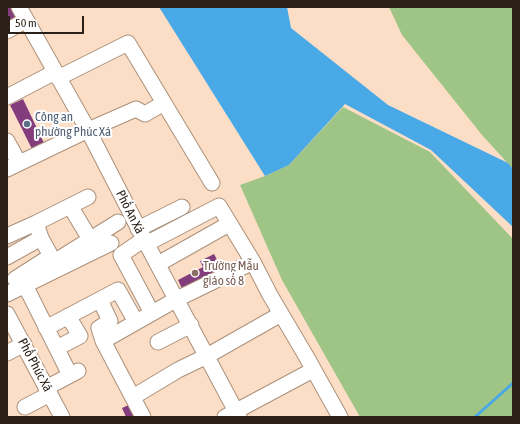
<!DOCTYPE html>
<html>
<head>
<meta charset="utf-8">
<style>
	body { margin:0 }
	#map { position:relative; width:520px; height:424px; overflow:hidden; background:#fcdec6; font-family:"Asap Condensed",sans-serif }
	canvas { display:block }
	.frame { position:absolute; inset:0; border:8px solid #2b2118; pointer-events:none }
	.scale { position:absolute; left:8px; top:16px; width:76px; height:18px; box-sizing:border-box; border:2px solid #2b2118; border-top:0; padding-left:5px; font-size:12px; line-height:14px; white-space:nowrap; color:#2b2118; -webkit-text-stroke:3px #fff; paint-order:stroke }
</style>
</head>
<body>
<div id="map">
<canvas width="520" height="424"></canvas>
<div class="frame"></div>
<div class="scale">50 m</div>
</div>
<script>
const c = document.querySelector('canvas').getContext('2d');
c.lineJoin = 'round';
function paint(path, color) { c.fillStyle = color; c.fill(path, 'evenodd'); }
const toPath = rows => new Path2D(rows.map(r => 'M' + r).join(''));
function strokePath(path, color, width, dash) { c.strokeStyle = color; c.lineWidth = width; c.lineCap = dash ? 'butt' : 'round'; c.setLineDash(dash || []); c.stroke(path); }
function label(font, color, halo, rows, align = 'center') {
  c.font = font + ' "Asap Condensed",sans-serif'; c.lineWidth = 4; c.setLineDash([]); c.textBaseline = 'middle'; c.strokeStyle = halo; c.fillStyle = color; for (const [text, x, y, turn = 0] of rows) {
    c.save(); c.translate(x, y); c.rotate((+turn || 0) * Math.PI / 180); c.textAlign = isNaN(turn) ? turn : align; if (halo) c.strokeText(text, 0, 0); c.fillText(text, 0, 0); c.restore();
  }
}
const green = toPath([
	[389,7,513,7,513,169,482,135,402,35],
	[343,107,430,152,513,239,513,417,360,417,282,280,240,185,265,176,289,165]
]);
const water = toPath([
	[159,7,287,7,291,28,388,105,508,163,513,169,513,227,431,150,345,104,289,165,265,176]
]);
const stream = toPath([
	[475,417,513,383]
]);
const building = toPath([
	[7,7,12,7,20,22,7,28],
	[23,99,44,143,32,149,10,105],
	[214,254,224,273,184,293,178,280,203,267,200,261],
	[133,403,141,417,126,417,122,408]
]);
const minor = toPath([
	[19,7,88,130,144,239,239,417],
	[7,31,26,20],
	[58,78,128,43,212,183],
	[7,97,55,72],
	[7,141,19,163],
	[7,169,88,130,136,109,145,114,164,103],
	[70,206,90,239],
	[36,223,88,197],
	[138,229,182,207],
	[7,236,36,223,41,238,58,269,7,294],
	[144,239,121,255,152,313],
	[146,244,219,206,253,262,270,295,306,356,340,417],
	[7,257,41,238],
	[54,262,118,222],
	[158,264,229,224],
	[58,269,111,243],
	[15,279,51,256],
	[25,285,70,375],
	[100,300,110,321,99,328,103,341,143,417],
	[7,314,62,417],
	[46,328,118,290,136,322],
	[103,341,177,299,253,262],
	[158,342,191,325],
	[57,348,80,336,68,316],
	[7,353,24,344],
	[46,388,78,371],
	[133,397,178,370,207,356,281,314],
	[25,407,50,394],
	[225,417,313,370]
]);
const markers = [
	[27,124,4,"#5c6f8a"],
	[195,273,4,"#8d6e63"]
];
const serviceNames = [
	["Công an",35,117],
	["phường Phúc Xá",35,132]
];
const streetNames = [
	["Phố An Xá",130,212,63],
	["Phố Phúc Xá",35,365,62]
];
const educationNames = [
	["Trường Mẫu",203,266],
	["giáo số 8",203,281]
];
paint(green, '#9ec486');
paint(water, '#48a9e6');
strokePath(stream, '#48a9e6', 3);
paint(building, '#833d7c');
strokePath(minor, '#ab907a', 17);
strokePath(minor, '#fff', 15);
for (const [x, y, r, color] of markers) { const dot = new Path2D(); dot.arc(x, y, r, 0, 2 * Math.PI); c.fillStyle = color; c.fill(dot); strokePath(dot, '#fff', 1.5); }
label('13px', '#4e5e75', '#fff', serviceNames, 'left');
label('13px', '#2b2118', '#fff', streetNames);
label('13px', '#785e54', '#fff', educationNames, 'left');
</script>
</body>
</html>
